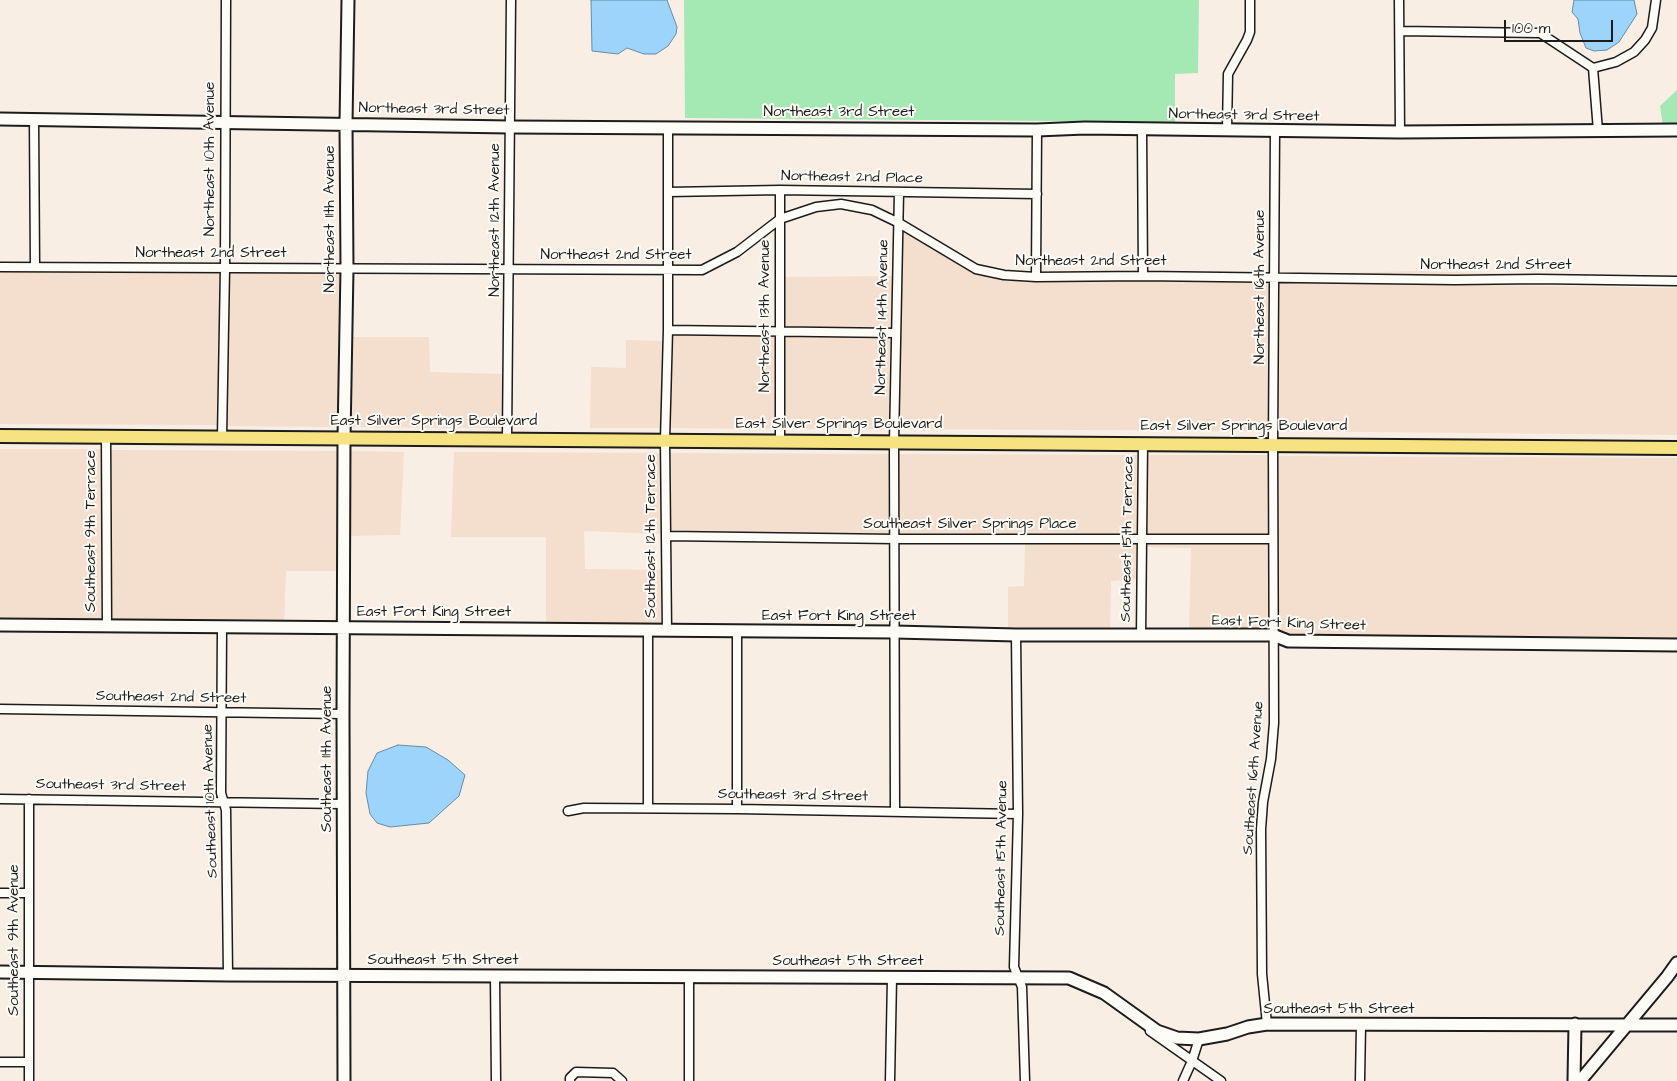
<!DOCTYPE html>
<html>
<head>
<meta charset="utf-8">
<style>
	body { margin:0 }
	#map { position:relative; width:1677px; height:1081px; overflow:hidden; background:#f9eee4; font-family:"Architects Daughter",sans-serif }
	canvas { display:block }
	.scale { position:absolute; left:1504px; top:20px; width:109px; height:22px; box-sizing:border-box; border:2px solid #1c1c1c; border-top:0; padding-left:6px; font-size:15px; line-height:18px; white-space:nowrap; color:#1c1c1c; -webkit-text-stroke:4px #fdfcf7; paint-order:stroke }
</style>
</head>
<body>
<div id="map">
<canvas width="1677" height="1081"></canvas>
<div class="scale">100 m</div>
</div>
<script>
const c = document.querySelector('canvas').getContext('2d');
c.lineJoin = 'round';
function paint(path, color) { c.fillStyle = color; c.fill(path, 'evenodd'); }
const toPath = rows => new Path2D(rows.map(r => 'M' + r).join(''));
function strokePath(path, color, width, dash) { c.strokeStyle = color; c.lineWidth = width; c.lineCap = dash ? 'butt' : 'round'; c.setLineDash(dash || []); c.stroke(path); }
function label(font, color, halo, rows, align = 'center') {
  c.font = font + ' "Architects Daughter",sans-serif'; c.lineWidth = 4; c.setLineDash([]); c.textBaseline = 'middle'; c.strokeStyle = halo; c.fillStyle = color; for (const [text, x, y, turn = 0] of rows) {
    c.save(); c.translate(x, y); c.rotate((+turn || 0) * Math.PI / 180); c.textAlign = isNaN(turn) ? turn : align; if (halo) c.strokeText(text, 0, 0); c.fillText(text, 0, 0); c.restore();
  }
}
const built = toPath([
	[903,230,974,273,1004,279,1032,282,1143,280,1271,282,1270,431,898,429],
	[1419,271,1677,279,1304,274],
	[0,272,221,272,218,425,0,424],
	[228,272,343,274,340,427,225,426],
	[894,276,893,329,784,326,784,277],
	[1278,282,1677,288,1677,435,1277,431],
	[671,334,777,335,777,429,669,428],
	[784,335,892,337,891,429,784,429],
	[349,337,429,337,430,372,504,374,504,428,348,427],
	[626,340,664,341,662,428,590,428,591,367,626,368],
	[0,449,102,449,103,621,0,621],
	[109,450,340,451,340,571,286,571,284,623,110,621],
	[347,451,404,452,400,535,348,536],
	[454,452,662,453,662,534,584,531,585,569,662,570,661,627,546,625,546,537,451,537],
	[669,453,891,454,891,534,670,532],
	[898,454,1139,455,1137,535,898,535],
	[1146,455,1269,455,1270,535,1145,535],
	[1277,456,1677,458,1677,641,1288,637,1277,632],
	[1009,543,1137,544,1137,579,1111,581,1110,631,1008,630,1008,587,1024,586,1025,544],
	[1145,544,1270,544,1270,631,1189,631,1191,548,1145,547]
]);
const green = toPath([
	[684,0,1199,0,1198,73,1175,74,1175,122,685,118],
	[1677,90,1677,126,1663,126,1660,106]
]);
const water = toPath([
	[591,0,667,0,677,27,676,34,668,46,656,54,644,54,627,48,618,54,592,51,591,0],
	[1574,0,1634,0,1637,14,1619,42,1607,50,1594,51,1586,48,1580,33,1578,19,1572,12,1574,0],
	[398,745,426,747,448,760,465,775,459,796,429,823,390,827,377,823,370,814,366,793,368,771,377,753,398,745]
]);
const street = toPath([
	[1399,0,1400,132],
	[1400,31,1540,33,1593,68],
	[1593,68,1616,62,1634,52,1645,40,1652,28,1656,0],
	[1593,68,1598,131],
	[34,120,35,267],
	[1142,130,1143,276],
	[1227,130,1228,74,1247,40,1250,32,1250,0],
	[780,190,780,441],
	[668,192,780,190,1037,194],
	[0,267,702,270,737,252,780,219,816,207,841,204,872,210,899,223,976,269,1004,275,1036,277,1143,276,1455,280,1538,279,1677,281],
	[1036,277,1037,130],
	[668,330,896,333],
	[106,437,107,625],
	[222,437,225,268,226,0],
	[507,439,511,0],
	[666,536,895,539,1273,539],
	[222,627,221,793,226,810,228,975],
	[667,631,665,440,668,330,668,127],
	[1016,635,1018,814,1014,967,1022,987,1025,1081],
	[1141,635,1143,443],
	[0,709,343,714],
	[0,799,342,804],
	[648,808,648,630],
	[737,809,737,631],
	[568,811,584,808,737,809,1018,814],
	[895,812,894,442,899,192],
	[0,893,29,893],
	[495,976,496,1081],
	[689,976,689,1081],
	[1267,1024,1262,974,1261,829,1263,802,1271,759,1274,723,1273,444,1275,131],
	[1150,1031,1221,1081],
	[0,1062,28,1062],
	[29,1081,29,799],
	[570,1081,570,1078,576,1072,613,1073,622,1081],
	[890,1081,892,978],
	[1183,1081,1192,1061,1199,1039],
	[1360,1081,1361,1025]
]);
const secondary = toPath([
	[0,119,510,127,1037,130,1085,128,1400,132,1677,130],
	[0,625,895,632,1016,635,1273,635,1288,641,1677,645],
	[0,972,228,975,1069,978,1104,993,1157,1031,1177,1038,1199,1039,1227,1034,1248,1027,1267,1024,1677,1025],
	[344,1081,343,714,344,438,347,269,346,124,348,0],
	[1574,1081,1575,1024],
	[1580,1081,1667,977,1677,963]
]);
const primary = toPath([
	[0,436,1677,448]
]);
const streetNames = [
	["Northeast 3rd Street",434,110,1],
	["Northeast 3rd Street",839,113],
	["Northeast 3rd Street",1244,116,1],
	["Northeast 10th Avenue",211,159,-90],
	["Northeast 2nd Place",852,178,1],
	["Northeast 11th Avenue",331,219,-90],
	["Northeast 12th Avenue",496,220,-90],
	["Northeast 2nd Street",211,254],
	["Northeast 2nd Street",616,256],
	["Northeast 2nd Street",1091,262],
	["Northeast 2nd Street",1496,266],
	["Northeast 16th Avenue",1261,287,-90],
	["Northeast 13th Avenue",766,316,-90],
	["Northeast 14th Avenue",883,317,-89],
	["East Silver Springs Boulevard",434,422],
	["East Silver Springs Boulevard",839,425],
	["East Silver Springs Boulevard",1244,427],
	["Southeast Silver Springs Place",970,525],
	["Southeast 9th Terrace",92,531,-90],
	["Southeast 12th Terrace",652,536,-90],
	["Southeast 15th Terrace",1128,539,-89],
	["East Fort King Street",434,613],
	["East Fort King Street",839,617],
	["East Fort King Street",1289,624,2],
	["Southeast 2nd Street",171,698,1],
	["Southeast 11th Avenue",328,759,-90],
	["Southeast 16th Avenue",1254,778,-86],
	["Southeast 3rd Street",111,786,1],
	["Southeast 3rd Street",793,796,1],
	["Southeast 10th Avenue",211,801,-92],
	["Southeast 15th Avenue",1002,858,-89],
	["Southeast 9th Avenue",15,940,-90],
	["Southeast 5th Street",443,961],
	["Southeast 5th Street",848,962],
	["Southeast 5th Street",1339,1010]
];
paint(built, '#f4decd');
paint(green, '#a4e8b3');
paint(water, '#9cd4fb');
strokePath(water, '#698aa2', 1);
strokePath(street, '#1c1c1c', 11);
strokePath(secondary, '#1c1c1c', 15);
strokePath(primary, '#1c1c1c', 16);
strokePath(street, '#fdfcf7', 8);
strokePath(secondary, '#fdfcf7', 11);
strokePath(primary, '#f6e281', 12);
label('15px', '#1c1c1c', '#fdfcf7', streetNames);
</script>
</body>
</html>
